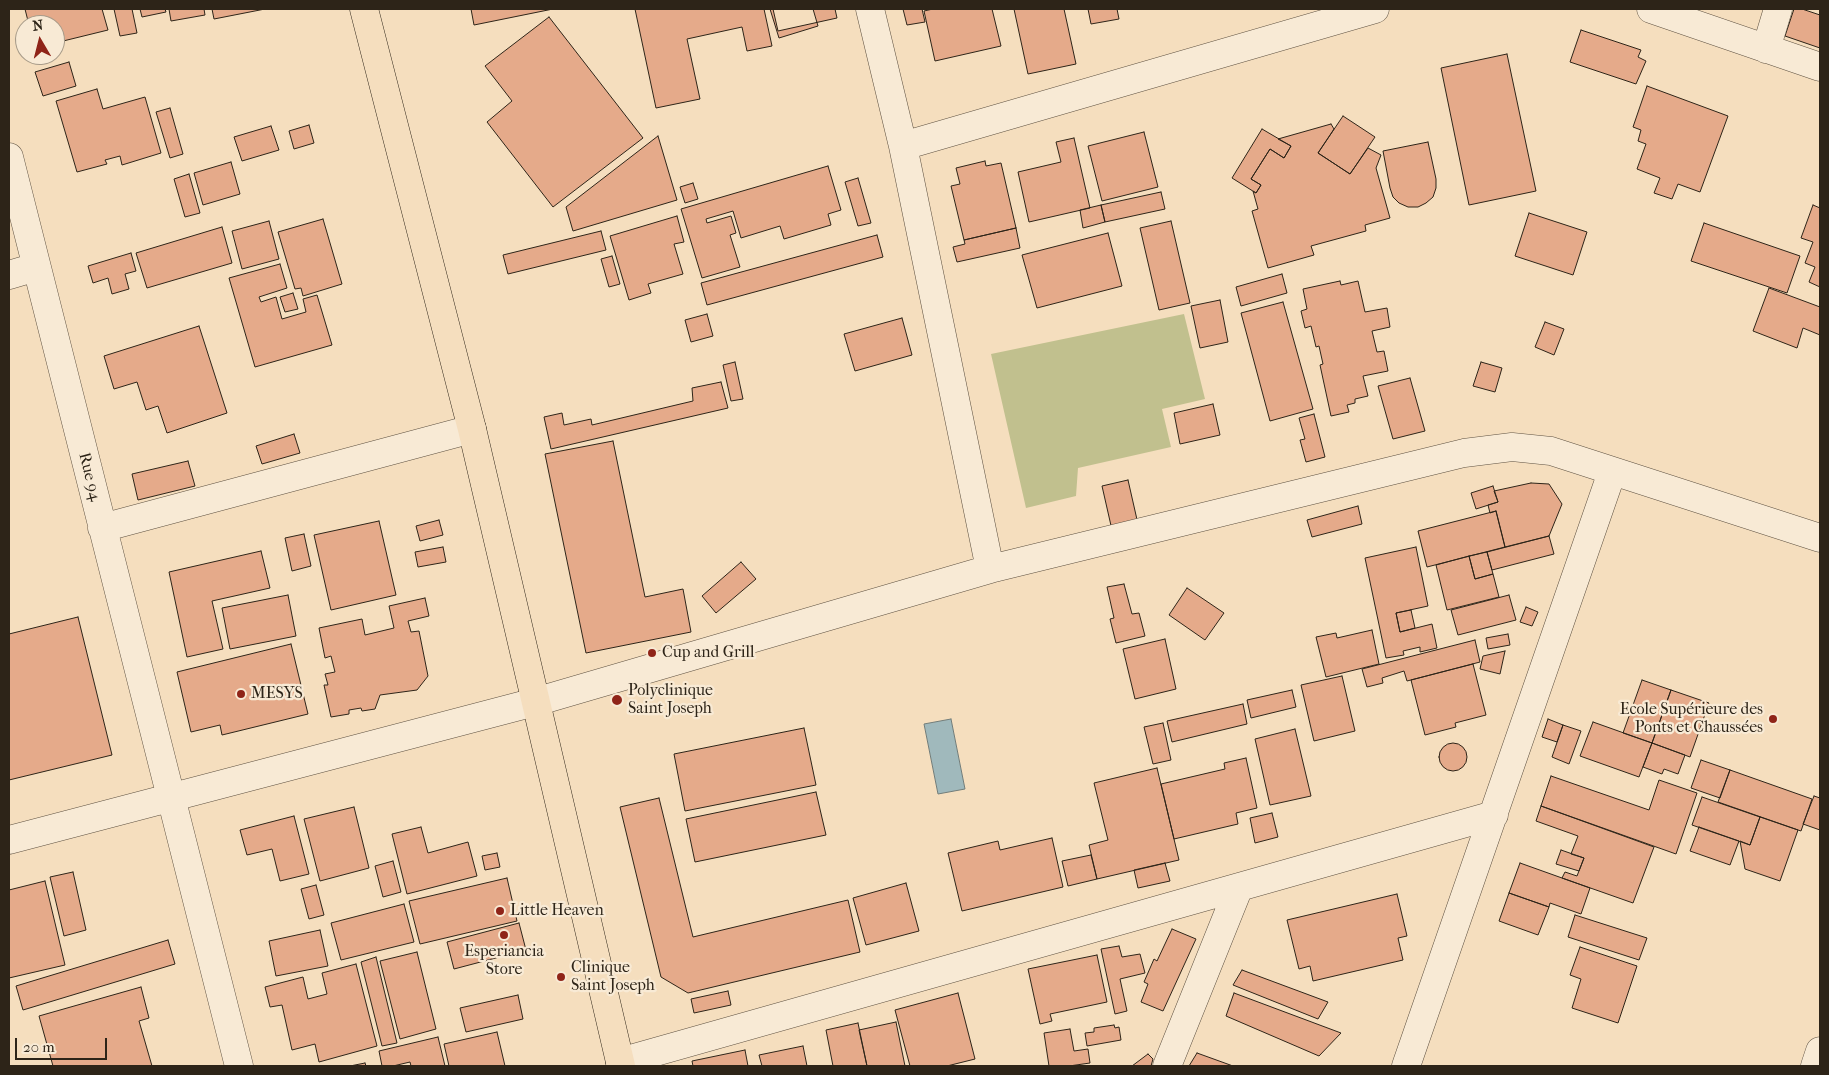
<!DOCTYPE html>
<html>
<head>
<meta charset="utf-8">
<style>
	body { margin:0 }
	#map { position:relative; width:1829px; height:1075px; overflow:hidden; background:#f5debe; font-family:"IM FELL French Canon",serif }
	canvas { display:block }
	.frame { position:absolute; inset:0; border:10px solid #2d2418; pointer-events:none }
	.north { position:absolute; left:15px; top:15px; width:50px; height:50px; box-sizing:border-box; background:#f8ead5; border:1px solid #a79b89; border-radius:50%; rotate:352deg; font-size:14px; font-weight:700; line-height:20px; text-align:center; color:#2d2418 }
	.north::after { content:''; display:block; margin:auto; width:18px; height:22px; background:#8f2418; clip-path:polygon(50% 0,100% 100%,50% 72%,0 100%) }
	.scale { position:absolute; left:15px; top:1038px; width:92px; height:22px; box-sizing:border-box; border:2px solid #2d2418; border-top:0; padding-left:6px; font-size:15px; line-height:18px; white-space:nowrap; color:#2d2418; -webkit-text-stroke:4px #f8ead5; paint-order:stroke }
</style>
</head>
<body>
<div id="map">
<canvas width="1829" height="1075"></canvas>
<div class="frame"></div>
<div class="north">N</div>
<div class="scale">20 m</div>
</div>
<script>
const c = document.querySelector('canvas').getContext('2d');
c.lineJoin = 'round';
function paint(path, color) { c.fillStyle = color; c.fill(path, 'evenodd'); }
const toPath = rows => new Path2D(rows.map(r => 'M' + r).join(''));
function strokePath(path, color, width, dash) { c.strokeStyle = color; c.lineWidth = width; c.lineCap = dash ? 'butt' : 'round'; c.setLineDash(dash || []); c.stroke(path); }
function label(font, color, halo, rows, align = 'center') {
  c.font = font + ' "IM FELL French Canon",serif'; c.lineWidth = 4.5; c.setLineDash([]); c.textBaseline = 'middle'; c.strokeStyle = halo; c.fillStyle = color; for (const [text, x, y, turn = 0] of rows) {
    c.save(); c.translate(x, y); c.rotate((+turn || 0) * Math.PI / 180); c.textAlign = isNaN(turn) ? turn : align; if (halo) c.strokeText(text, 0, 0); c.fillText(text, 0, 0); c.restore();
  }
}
const green = toPath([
	[1184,314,1205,399,1162,409,1171,447,1078,468,1076,496,1026,508,991,354]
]);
const water = toPath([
	[951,719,965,789,938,794,924,724,951,719]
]);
const building = toPath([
	[25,9,102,9,108,30,55,43,55,25,29,25,25,9],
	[114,9,132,9,137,33,120,36,114,9],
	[140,9,165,9,166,12,142,17,140,9],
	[169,9,204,9,205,15,171,21,169,9],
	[212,9,265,9,214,19,212,9],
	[471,9,553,9,474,25,471,9],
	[635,9,764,9,772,46,747,51,742,27,687,39,700,99,656,108,635,9],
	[770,9,813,9,818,26,779,38,770,9],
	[773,9,835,9,837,18,778,31,773,9],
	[903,9,922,9,925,22,907,25,903,9],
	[933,9,992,9,1001,46,935,61,924,11,933,9],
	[1014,9,1064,9,1076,64,1028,74,1014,9],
	[1088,9,1117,9,1119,19,1091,24,1088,9],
	[1794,9,1802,9,1820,15,1820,48,1785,36,1794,9],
	[549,17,643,138,553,207,487,122,512,101,485,66,549,17],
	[1581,30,1641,50,1638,57,1646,61,1636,84,1570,62,1581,30],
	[1507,54,1536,191,1469,205,1441,68,1507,54],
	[69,62,76,86,43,96,35,72,69,62],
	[1647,86,1728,116,1700,192,1678,184,1672,199,1654,193,1660,178,1637,169,1646,144,1638,141,1641,130,1633,127,1647,86],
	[97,89,103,109,145,97,161,153,122,165,120,156,105,160,107,164,77,172,56,101,97,89],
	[170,108,183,154,170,158,156,112,170,108],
	[1343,116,1375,137,1350,174,1318,153,1343,116],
	[1331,124,1334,129,1318,153,1350,174,1368,148,1381,155,1376,168,1390,218,1365,225,1366,231,1311,246,1314,255,1268,268,1252,211,1258,209,1253,191,1256,193,1261,185,1251,179,1270,149,1284,158,1291,146,1278,139,1331,124],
	[309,125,314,143,294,149,289,131,309,125],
	[271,126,279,150,242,161,234,137,271,126],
	[1262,129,1291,146,1284,158,1270,149,1251,179,1261,185,1256,193,1232,178,1262,129],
	[1144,132,1158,187,1102,201,1088,146,1144,132],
	[658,136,677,200,573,231,566,207,658,136],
	[1074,138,1090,208,1029,222,1018,172,1061,162,1056,142,1074,138],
	[1428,142,1436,179,1436,188,1433,197,1426,203,1418,207,1408,207,1399,203,1393,197,1390,188,1383,151,1428,142],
	[985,161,986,166,1001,163,1016,228,964,240,951,186,960,184,956,168,985,161],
	[231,162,240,194,203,205,194,173,231,162],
	[828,166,841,210,828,214,831,225,784,239,780,226,741,238,733,211,706,219,707,223,731,216,736,233,730,235,740,267,702,278,681,209,828,166],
	[189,174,200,213,185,217,174,179,189,174],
	[858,178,871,223,858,226,845,182,858,178],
	[693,183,698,199,685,203,680,187,693,183],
	[1161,192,1165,209,1105,222,1101,205,1161,192],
	[1101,205,1105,222,1083,228,1080,210,1101,205],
	[1813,205,1820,208,1820,287,1809,282,1815,267,1805,263,1813,242,1801,238,1813,205],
	[1529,213,1587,232,1573,275,1515,256,1529,213],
	[677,216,684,242,674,244,683,274,648,284,651,293,629,300,610,236,677,216],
	[323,219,342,284,303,296,301,288,295,289,278,232,323,219],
	[269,221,279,259,242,269,232,231,269,221],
	[1171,221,1190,303,1159,310,1140,228,1171,221],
	[1704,223,1800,256,1787,293,1691,261,1704,223],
	[222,227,232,263,147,288,136,253,222,227],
	[1016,228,1020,248,957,262,953,247,965,244,964,240,1016,228],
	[601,231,606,250,508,274,503,255,601,231],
	[1108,233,1122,286,1037,308,1022,255,1108,233],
	[877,235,883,257,707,305,701,283,877,235],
	[131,253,136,271,125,274,129,289,112,294,108,278,93,283,88,266,131,253],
	[612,256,620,284,609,287,601,259,612,256],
	[280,264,287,288,259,297,261,302,276,297,282,319,306,312,303,299,317,295,332,345,255,367,229,278,280,264],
	[1282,274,1287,293,1241,306,1236,287,1282,274],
	[1340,281,1341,285,1358,281,1365,312,1387,308,1390,327,1372,331,1377,352,1384,351,1388,371,1363,376,1368,396,1355,399,1355,403,1347,405,1349,412,1331,416,1320,365,1323,364,1319,346,1316,347,1311,326,1305,328,1301,311,1307,309,1303,289,1340,281],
	[1769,288,1820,307,1820,335,1803,328,1797,348,1753,331,1769,288],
	[293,293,298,309,285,312,280,297,293,293],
	[1220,300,1228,342,1200,348,1191,306,1220,300],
	[1283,302,1313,409,1270,421,1241,313,1283,302],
	[707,314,713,336,691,342,685,320,707,314],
	[902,318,912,355,855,371,844,334,902,318],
	[1545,322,1564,329,1554,355,1535,347,1545,322],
	[199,326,227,413,167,433,158,406,146,410,137,382,114,389,104,356,199,326],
	[735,362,743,399,731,401,723,365,735,362],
	[1481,362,1502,368,1495,392,1473,386,1481,362],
	[1410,378,1425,431,1393,439,1378,386,1410,378],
	[721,382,728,408,551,449,544,417,562,413,564,425,591,419,592,425,693,401,692,388,721,382],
	[1213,404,1220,435,1180,444,1174,413,1213,404],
	[1314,414,1325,457,1306,462,1300,440,1305,439,1299,418,1314,414],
	[294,434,300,453,262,464,256,446,294,434],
	[613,441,645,597,683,589,691,632,586,653,545,454,613,441],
	[188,461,195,486,138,500,132,474,188,461],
	[1128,480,1138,524,1112,530,1102,486,1128,480],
	[1531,483,1549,484,1562,504,1549,536,1505,547,1496,511,1490,513,1488,505,1498,502,1494,491,1531,483],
	[1493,486,1498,502,1476,509,1471,493,1493,486],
	[1358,506,1362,524,1312,537,1307,520,1358,506],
	[1496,511,1505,547,1427,567,1418,531,1496,511],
	[439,520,443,535,420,541,416,526,439,520],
	[379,521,396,595,331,610,314,535,379,521],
	[304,534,311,566,292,571,285,538,304,534],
	[1549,536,1554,554,1492,570,1487,552,1549,536],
	[443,547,446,562,418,567,415,552,443,547],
	[1416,547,1428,606,1396,613,1400,632,1432,624,1437,648,1420,652,1420,647,1403,651,1404,655,1386,658,1365,558,1416,547],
	[261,551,270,588,212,601,223,649,187,657,169,572,261,551],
	[1487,552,1493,574,1475,579,1469,556,1487,552],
	[1469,556,1475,579,1493,574,1499,597,1447,610,1436,565,1469,556],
	[741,562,756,579,716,613,702,596,741,562],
	[1124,584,1132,614,1139,613,1145,636,1116,643,1110,619,1114,618,1107,587,1124,584],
	[1187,588,1224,613,1205,640,1169,615,1187,588],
	[288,595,296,636,230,649,222,608,288,595],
	[1509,595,1516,620,1458,635,1451,610,1509,595],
	[425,598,429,616,408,621,411,632,419,631,428,676,417,690,380,695,375,709,362,711,361,708,349,710,349,714,331,717,324,685,328,685,325,674,335,672,331,656,325,658,319,628,362,619,365,635,394,628,389,606,425,598],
	[1526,607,1538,612,1532,626,1520,622,1526,607],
	[1411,610,1415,628,1400,632,1396,613,1411,610],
	[78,617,112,755,9,780,9,634,78,617],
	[1372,630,1379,664,1326,677,1316,637,1336,633,1337,638,1372,630],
	[1508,634,1510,645,1488,649,1486,638,1508,634],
	[1165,639,1176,689,1135,699,1123,649,1165,639],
	[1475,640,1480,662,1407,681,1404,671,1382,678,1383,683,1367,687,1362,669,1475,640],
	[291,644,308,714,222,735,220,725,191,732,177,672,291,644],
	[1505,651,1500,674,1480,669,1483,656,1505,651],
	[1473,664,1486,715,1455,723,1456,727,1425,735,1411,680,1473,664],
	[1342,676,1355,731,1314,741,1301,685,1342,676],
	[1642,680,1671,690,1652,743,1623,733,1642,680],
	[1292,690,1296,707,1251,718,1247,700,1292,690],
	[1671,690,1709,703,1690,757,1652,743,1671,690],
	[1243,704,1247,724,1172,742,1167,721,1243,704],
	[1548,719,1563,725,1557,742,1542,737,1548,719],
	[1593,722,1652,743,1639,777,1580,756,1593,722],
	[1163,723,1171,760,1153,764,1144,727,1163,723],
	[1563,725,1581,731,1569,764,1552,757,1563,725],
	[804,728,816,785,685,811,674,754,804,728],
	[1295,729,1311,796,1270,805,1255,739,1295,729],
	[1652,743,1685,755,1678,774,1664,769,1662,774,1643,767,1652,743],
	'1439 757a14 14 0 1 1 28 0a14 14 0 1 1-28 0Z',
	[1246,758,1257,808,1236,813,1238,824,1174,839,1161,784,1225,769,1224,763,1246,758],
	[1701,760,1730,770,1720,798,1691,788,1701,760],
	[1157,768,1179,860,1097,879,1089,845,1108,840,1094,783,1157,768],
	[1730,770,1812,799,1801,831,1718,802,1730,770],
	[1551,776,1649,810,1659,780,1697,793,1676,854,1541,806,1551,776],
	[816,792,826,835,695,862,686,819,816,792],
	[1814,796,1820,798,1820,830,1803,824,1814,796],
	[1702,797,1760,817,1750,845,1692,825,1702,797],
	[659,798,693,937,848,900,860,952,688,993,661,977,620,807,659,798],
	[1541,806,1654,847,1633,903,1562,878,1565,872,1577,876,1584,858,1571,854,1578,836,1536,821,1541,806],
	[354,807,369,868,320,881,304,819,354,807],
	[1272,813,1278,837,1255,843,1250,818,1272,813],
	[294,816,309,874,280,881,272,849,247,855,240,830,294,816],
	[1760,817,1798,830,1780,881,1745,869,1740,841,1750,845,1760,817],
	[421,827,428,853,468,842,477,876,407,894,392,834,421,827],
	[1699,827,1739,841,1730,865,1690,851,1699,827],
	[1052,838,1063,887,962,911,948,853,998,841,1000,850,1052,838],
	[1561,850,1584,858,1579,871,1556,864,1561,850],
	[497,853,500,867,485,870,482,856,497,853],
	[1091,855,1097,879,1068,886,1062,861,1091,855],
	[393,861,401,892,383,897,375,866,393,861],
	[1165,863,1170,881,1138,888,1134,870,1165,863],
	[1520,863,1590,888,1581,914,1550,903,1549,907,1509,893,1520,863],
	[73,872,86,930,64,936,50,877,73,872],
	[507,878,517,921,420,944,409,901,507,878],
	[45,881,65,965,9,978,9,890,45,881],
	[906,883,919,931,866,945,853,898,906,883],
	[316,885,324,915,309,919,301,889,316,885],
	[1509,893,1549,907,1538,935,1499,921,1509,893],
	[1397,894,1407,936,1398,938,1403,960,1313,981,1310,966,1299,969,1287,920,1397,894],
	[404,904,414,942,341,960,331,923,404,904],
	[1575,915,1647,938,1639,960,1568,937,1575,915],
	[519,923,526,950,454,969,447,942,519,923],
	[1172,929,1196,939,1163,1011,1141,1002,1148,984,1144,982,1154,959,1157,961,1172,929],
	[320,930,328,966,276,976,269,941,320,930],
	[168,940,175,964,23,1010,16,986,168,940],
	[1119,946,1122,957,1140,954,1145,973,1120,979,1127,1011,1115,1014,1101,949,1119,946],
	[1580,947,1637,966,1618,1023,1572,1008,1581,979,1570,975,1580,947],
	[417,952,436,1029,400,1039,380,961,417,952],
	[1097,955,1107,1002,1050,1014,1052,1021,1040,1024,1028,969,1097,955],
	[376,957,397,1043,382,1046,361,962,376,957],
	[356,964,377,1046,319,1062,315,1044,292,1050,282,1005,270,1007,265,987,303,977,308,999,327,994,322,973,356,964],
	[1242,970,1328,1002,1318,1019,1233,985,1242,970],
	[141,987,149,1018,139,1021,152,1066,53,1066,39,1016,141,987],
	[728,991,731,1005,694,1013,691,999,728,991],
	[958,993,975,1059,947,1066,910,1066,895,1010,958,993],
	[1234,993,1341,1033,1319,1056,1226,1016,1234,993],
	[518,995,523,1019,466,1032,460,1008,518,995],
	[896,1022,905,1066,867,1066,859,1030,896,1022],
	[858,1023,867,1066,833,1066,826,1030,858,1023],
	[1114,1025,1115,1028,1119,1027,1121,1040,1087,1046,1085,1033,1094,1032,1094,1028,1114,1025],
	[1070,1029,1074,1051,1088,1049,1090,1063,1069,1066,1049,1066,1044,1033,1070,1029],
	[497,1032,505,1066,449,1066,444,1044,497,1032],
	[438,1037,445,1066,411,1066,410,1062,393,1066,382,1066,379,1051,438,1037],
	[803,1046,807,1066,762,1066,759,1055,803,1046],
	[745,1050,748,1066,693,1066,692,1061,745,1050],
	[1197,1053,1233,1066,1189,1066,1197,1053],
	[1148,1054,1153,1059,1151,1066,1132,1066,1148,1054],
	[365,1063,366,1066,350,1066,365,1063]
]);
const minor = toPath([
	[870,9,903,146,990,569],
	[1651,9,1820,67],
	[1766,49,1778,9],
	[903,146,1375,9],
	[9,157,239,1066],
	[9,275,36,267],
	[102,528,472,429],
	[9,840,535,702,990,569,1464,453,1512,447,1551,451,1820,538],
	[620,1062,1494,815],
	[1167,1066,1239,887],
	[1406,1066,1612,472],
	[1815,1066,1820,1051]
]);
const major = toPath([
	[364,9,472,429,621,1066]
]);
const markers = [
	[652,653,5,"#8f2418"],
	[241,694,5,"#8f2418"],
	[617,700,6,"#8f2418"],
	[1773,719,5,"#8f2418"],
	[500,911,5,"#8f2418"],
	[504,935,5,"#8f2418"],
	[561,977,5,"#8f2418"]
];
const streetNames = [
	["Rue 94",89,477,76]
];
const poiNames = [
	["Cup and Grill",662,653],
	["Polyclinique",628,691],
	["Saint Joseph",628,709],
	["MESYS",251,694],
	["Ecole Supérieure des",1763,710,"right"],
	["Ponts et Chaussées",1763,728,"right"],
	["Little Heaven",510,911],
	["Esperiancia",504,952,"center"],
	["Store",504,970,"center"],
	["Clinique",571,968],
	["Saint Joseph",571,986]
];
paint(green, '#c1c08e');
paint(water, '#a0b9bc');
strokePath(water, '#727d7a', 1);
paint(building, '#e5aa8a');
strokePath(building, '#2d2418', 1);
strokePath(minor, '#5f5242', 29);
strokePath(major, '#2d2418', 29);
strokePath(minor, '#f8ead5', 28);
strokePath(major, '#f5debe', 28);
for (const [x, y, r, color] of markers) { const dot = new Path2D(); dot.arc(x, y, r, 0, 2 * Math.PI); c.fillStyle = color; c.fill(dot); strokePath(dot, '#f8ead5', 2); }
label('16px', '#2d2418', '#f8ead5', streetNames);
label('16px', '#2d2418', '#f8ead5', poiNames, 'left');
</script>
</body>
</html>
